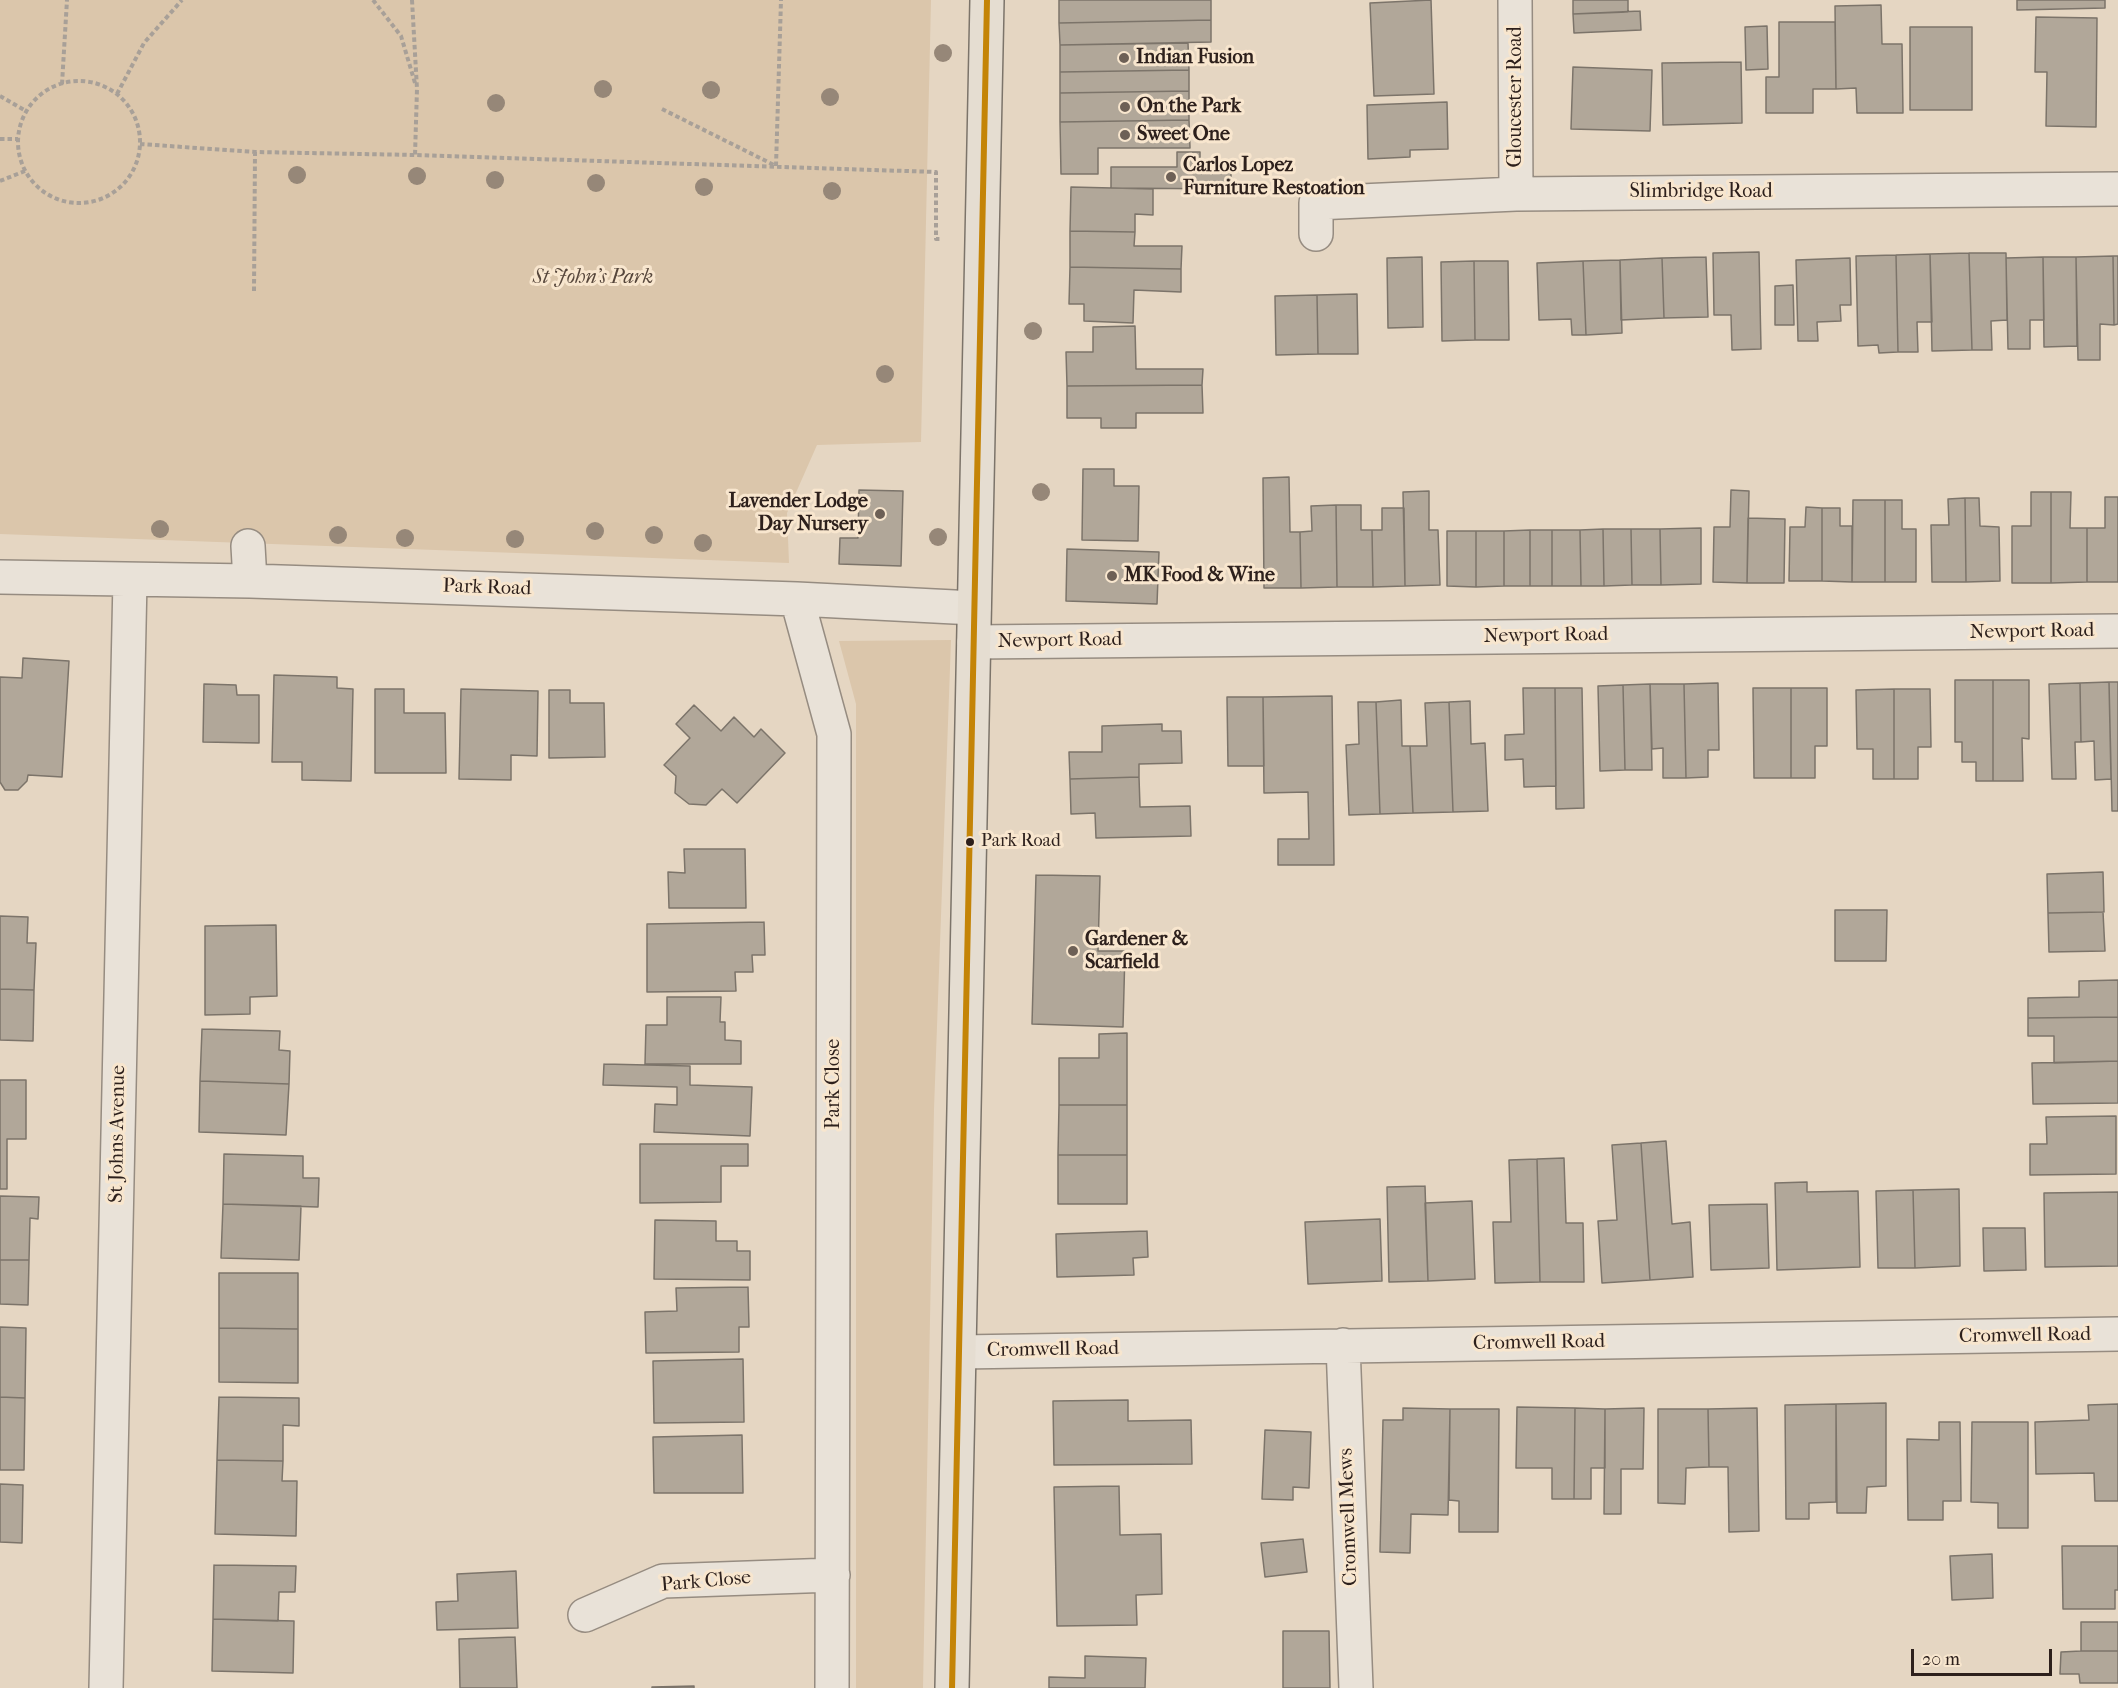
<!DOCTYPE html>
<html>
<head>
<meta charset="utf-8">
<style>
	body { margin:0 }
	#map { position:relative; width:2118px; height:1688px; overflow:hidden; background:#e5d6c2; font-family:"IM FELL French Canon",serif }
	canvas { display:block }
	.scale { position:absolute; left:1911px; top:1649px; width:141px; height:27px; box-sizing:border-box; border:3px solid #2d201c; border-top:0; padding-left:8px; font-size:18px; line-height:21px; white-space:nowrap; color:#2d201c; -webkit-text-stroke:4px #f8e6ce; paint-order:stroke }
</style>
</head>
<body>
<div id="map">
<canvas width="2118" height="1688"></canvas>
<div class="scale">20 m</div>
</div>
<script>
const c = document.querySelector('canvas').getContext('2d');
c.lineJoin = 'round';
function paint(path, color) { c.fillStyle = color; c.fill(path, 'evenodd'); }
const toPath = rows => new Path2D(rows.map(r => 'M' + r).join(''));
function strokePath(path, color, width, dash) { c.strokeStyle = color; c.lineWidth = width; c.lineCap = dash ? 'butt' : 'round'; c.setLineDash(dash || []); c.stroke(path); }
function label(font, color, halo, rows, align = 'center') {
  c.font = font + ' "IM FELL French Canon",serif'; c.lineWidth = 6; c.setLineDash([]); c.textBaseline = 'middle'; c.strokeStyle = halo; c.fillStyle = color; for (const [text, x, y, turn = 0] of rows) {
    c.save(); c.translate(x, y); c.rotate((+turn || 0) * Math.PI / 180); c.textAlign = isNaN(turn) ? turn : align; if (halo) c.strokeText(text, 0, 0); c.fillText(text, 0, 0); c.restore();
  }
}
const green = toPath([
	[0,0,931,0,921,442,817,445,787,513,789,563,0,534],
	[951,640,934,1109,923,1688,856,1688,856,704,839,641]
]);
const building = toPath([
	[1059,0,1211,0,1211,20,1059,23,1059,0],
	[1431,0,1434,94,1374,96,1370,3,1431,0],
	[1573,0,1628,0,1628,12,1573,14,1573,0],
	[2017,0,2105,0,2105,8,2017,10,2017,0],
	[1881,5,1882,44,1902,44,1903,113,1857,113,1856,88,1836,89,1835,6,1881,5],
	[1640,11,1641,30,1574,33,1573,14,1640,11],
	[2036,17,2097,18,2096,127,2046,126,2047,72,2035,72,2036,17],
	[1211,20,1211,42,1060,45,1059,23,1211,20],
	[1779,22,1835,22,1836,89,1813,89,1813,113,1766,113,1766,77,1779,77,1779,22],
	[1767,26,1768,69,1746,70,1745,27,1767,26],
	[1910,27,1972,27,1972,110,1910,110,1910,27],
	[1188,43,1189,70,1060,72,1060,45,1188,43],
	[1741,62,1742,123,1663,125,1662,63,1741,62],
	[1573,67,1652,70,1650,131,1571,129,1573,67],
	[1189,70,1189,91,1060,93,1060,72,1189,70],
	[1189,91,1189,120,1060,122,1060,93,1189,91],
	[1447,102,1448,149,1410,150,1410,157,1368,159,1367,105,1447,102],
	[1189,120,1190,148,1098,148,1098,174,1061,174,1060,122,1189,120],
	[1177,152,1200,152,1200,166,1231,167,1231,189,1111,188,1111,167,1177,167,1177,152],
	[1071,187,1153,189,1153,215,1135,214,1135,232,1070,231,1071,187],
	[1070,231,1135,232,1134,246,1182,246,1181,269,1070,267,1070,231],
	[1759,252,1761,349,1732,350,1731,315,1714,315,1713,253,1759,252],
	[1969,253,2006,253,2007,320,1991,321,1992,350,1972,350,1969,253],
	[1969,253,1972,350,1932,351,1930,254,1969,253],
	[1930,254,1932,322,1917,322,1918,352,1898,352,1896,255,1930,254],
	[1896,255,1898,352,1879,353,1878,345,1858,346,1856,256,1896,255],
	[2113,256,2118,256,2118,324,2114,325,2113,256],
	[2113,256,2114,325,2100,324,2100,360,2078,360,2076,257,2113,256],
	[1422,257,1423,327,1388,328,1387,258,1422,257],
	[1706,257,1708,317,1664,318,1662,258,1706,257],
	[2043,257,2076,257,2077,346,2044,347,2043,257],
	[2043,257,2044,320,2030,320,2030,349,2008,349,2006,258,2043,257],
	[1662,258,1664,318,1621,320,1620,260,1662,258],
	[1850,258,1851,305,1840,305,1841,321,1817,322,1818,341,1798,341,1796,260,1850,258],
	[1620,260,1622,333,1586,335,1583,261,1620,260],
	[1474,261,1508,261,1509,340,1475,340,1474,261],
	[1474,261,1475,340,1442,341,1441,262,1474,261],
	[1583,261,1586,335,1572,335,1571,319,1539,320,1537,263,1583,261],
	[1070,267,1181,269,1181,292,1134,290,1133,323,1084,321,1084,304,1069,304,1070,267],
	[1793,285,1794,325,1775,325,1775,286,1793,285],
	[1357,294,1358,354,1318,354,1317,295,1357,294],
	[1317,295,1318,354,1276,355,1275,296,1317,295],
	[1135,326,1136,369,1203,369,1202,385,1067,386,1066,352,1093,352,1093,327,1135,326],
	[1202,385,1203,413,1136,413,1136,428,1101,428,1101,418,1067,418,1067,386,1202,385],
	[1083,469,1114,469,1114,486,1139,486,1138,541,1082,540,1083,469],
	[1289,477,1290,532,1300,532,1301,588,1264,588,1263,478,1289,477],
	[859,490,903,491,901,566,839,564,840,538,858,538,859,490],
	[1731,490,1749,491,1747,583,1713,582,1714,527,1730,527,1731,490],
	[1429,491,1429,530,1438,530,1440,585,1405,586,1403,492,1429,491],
	[2031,492,2051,492,2051,583,2012,583,2012,526,2031,526,2031,492],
	[2051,492,2071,492,2070,528,2087,528,2087,582,2051,583,2051,492],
	[2105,497,2118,497,2118,582,2087,582,2087,528,2105,528,2105,497],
	[1965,498,1979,498,1980,526,1999,527,2000,581,1966,582,1965,498],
	[1965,498,1966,582,1932,582,1931,525,1949,525,1948,499,1965,498],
	[1853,500,1885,500,1885,582,1852,582,1853,500],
	[1885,500,1902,500,1902,529,1916,529,1916,582,1885,582,1885,500],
	[1336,505,1337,587,1301,588,1300,532,1312,531,1311,506,1336,505],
	[1336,505,1361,505,1361,530,1372,530,1373,587,1337,587,1336,505],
	[1806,507,1822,508,1822,581,1789,581,1790,527,1805,527,1806,507],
	[1382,508,1404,508,1405,586,1373,587,1372,530,1382,530,1382,508],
	[1822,508,1840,508,1840,526,1852,526,1852,582,1822,581,1822,508],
	[1748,518,1785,519,1784,583,1747,583,1748,518],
	[1701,528,1701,584,1661,585,1660,529,1701,528],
	[1603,529,1631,529,1632,585,1604,586,1603,529],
	[1603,529,1604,586,1581,586,1580,530,1603,529],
	[1631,529,1660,529,1661,585,1632,585,1631,529],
	[1530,530,1552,530,1552,586,1530,586,1530,530],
	[1530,530,1530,586,1504,586,1504,531,1530,530],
	[1552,530,1580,530,1581,586,1552,586,1552,530],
	[1447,531,1476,531,1476,587,1447,586,1447,531],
	[1476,531,1504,531,1504,586,1476,587,1476,531],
	[1067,549,1159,552,1157,604,1066,601,1067,549],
	[23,658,69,661,62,777,28,775,27,781,18,790,5,790,0,782,0,677,22,678,23,658],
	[274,675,337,677,337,688,353,689,351,781,302,780,302,762,272,762,274,675],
	[1955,680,1993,680,1993,781,1976,781,1976,762,1962,762,1962,742,1955,742,1955,680],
	[1993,680,2029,680,2029,739,2022,738,2023,781,1993,781,1993,680],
	[2109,682,2118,682,2118,811,2112,811,2109,682],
	[2109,682,2111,779,2095,780,2094,741,2081,742,2080,683,2109,682],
	[1718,683,1719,750,1708,750,1708,777,1686,778,1684,684,1718,683],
	[2080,683,2081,742,2075,742,2076,779,2052,779,2049,684,2080,683],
	[204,684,236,685,237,695,259,695,259,743,203,742,204,684],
	[1650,684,1684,684,1686,778,1663,778,1663,748,1652,749,1650,684],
	[1650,684,1652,770,1625,770,1623,685,1650,684],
	[1623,685,1625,770,1600,771,1598,686,1623,685],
	[1523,688,1555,688,1556,786,1524,787,1523,759,1505,760,1505,735,1524,734,1523,688],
	[1555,688,1582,688,1584,808,1556,809,1555,688],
	[1753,688,1791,688,1791,778,1754,778,1753,688],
	[1791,688,1827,688,1827,746,1815,746,1815,778,1791,778,1791,688],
	[375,689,404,689,404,713,445,713,446,773,375,773,375,689],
	[461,689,538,691,537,756,511,755,511,780,459,779,461,689],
	[1894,689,1894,779,1873,779,1873,749,1857,749,1856,690,1894,689],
	[1894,689,1930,689,1931,747,1918,747,1918,779,1894,779,1894,689],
	[549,690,570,690,570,703,604,703,605,757,549,758,549,690],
	[1332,696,1334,865,1278,865,1278,839,1309,839,1308,792,1264,793,1263,697,1332,696],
	[1227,697,1263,697,1264,766,1228,766,1227,697],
	[1401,700,1402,746,1410,746,1413,813,1380,814,1376,702,1401,700],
	[1470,701,1471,744,1485,743,1488,811,1453,812,1449,702,1470,701],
	[1358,702,1376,702,1380,814,1349,815,1346,745,1359,744,1358,702],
	[1449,702,1453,812,1413,813,1410,746,1427,746,1425,703,1449,702],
	[694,705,721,731,734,717,754,737,761,729,785,753,737,803,722,789,706,805,689,804,675,793,676,776,664,765,690,738,676,724,694,705],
	[1162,724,1162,731,1181,731,1182,763,1139,764,1139,777,1070,779,1069,752,1102,752,1102,726,1162,724],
	[1139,777,1140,807,1190,806,1191,836,1096,838,1095,813,1071,814,1070,779,1139,777],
	[684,849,745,849,746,908,669,908,668,872,685,873,684,849],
	[2103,872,2104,912,2048,913,2047,874,2103,872],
	[1036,875,1100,876,1098,951,1125,951,1123,1027,1032,1024,1036,875],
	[1835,910,1887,910,1886,961,1835,961,1835,910],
	[2103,912,2105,951,2049,952,2048,913,2103,912],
	[0,916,28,917,27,943,36,943,34,990,0,989,0,916],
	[764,922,765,955,752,955,753,972,735,972,736,991,647,992,647,924,764,922],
	[276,925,277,996,250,997,250,1014,205,1015,205,926,276,925],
	[2118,980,2118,1017,2028,1018,2028,998,2079,997,2079,981,2118,980],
	[0,989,34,990,33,1041,0,1040,0,989],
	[667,997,721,997,720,1022,725,1022,725,1040,741,1041,741,1064,645,1064,646,1025,667,1025,667,997],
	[2118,1017,2118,1061,2054,1063,2054,1036,2028,1036,2028,1018,2118,1017],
	[202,1029,280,1031,279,1050,290,1051,289,1084,200,1081,202,1029],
	[1127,1033,1127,1105,1059,1105,1059,1058,1099,1058,1099,1034,1127,1033],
	[2118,1061,2118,1103,2033,1104,2032,1063,2118,1061],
	[604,1064,690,1066,690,1085,752,1087,750,1136,654,1132,655,1104,677,1105,677,1087,603,1085,604,1064],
	[0,1080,26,1080,26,1139,7,1139,7,1189,0,1189,0,1080],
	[200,1081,289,1084,286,1135,199,1132,200,1081],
	[1059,1105,1127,1105,1127,1155,1058,1155,1059,1105],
	[2116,1116,2116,1174,2030,1175,2030,1144,2047,1144,2046,1117,2116,1116],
	[1666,1141,1672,1224,1690,1222,1693,1277,1650,1280,1641,1143,1666,1141],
	[1641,1143,1650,1280,1602,1283,1598,1221,1617,1220,1612,1145,1641,1143],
	[640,1144,748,1144,748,1166,721,1166,721,1202,640,1203,640,1144],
	[224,1154,303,1156,303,1178,319,1178,318,1207,223,1204,224,1154],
	[1058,1155,1127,1155,1127,1204,1058,1204,1058,1155],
	[1564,1158,1566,1223,1583,1223,1584,1282,1540,1282,1537,1159,1564,1158],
	[1537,1159,1540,1282,1495,1283,1493,1222,1511,1222,1509,1160,1537,1159],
	[1807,1182,1807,1192,1858,1191,1860,1267,1777,1270,1775,1183,1807,1182],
	[1425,1186,1428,1281,1389,1282,1387,1187,1425,1186],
	[1959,1189,1960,1266,1915,1268,1913,1190,1959,1189],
	[1913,1190,1915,1268,1878,1268,1876,1191,1913,1190],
	[2118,1192,2118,1266,2045,1267,2044,1193,2118,1192],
	[0,1196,39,1197,38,1219,30,1218,29,1260,0,1260,0,1196],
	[1472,1201,1475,1279,1428,1281,1425,1203,1472,1201],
	[223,1204,301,1206,299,1260,221,1258,223,1204],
	[1767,1204,1769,1268,1711,1270,1709,1205,1767,1204],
	[1380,1219,1382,1281,1308,1284,1305,1222,1380,1219],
	[655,1220,716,1221,716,1241,737,1241,737,1251,750,1251,750,1280,654,1279,655,1220],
	[1983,1228,2025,1228,2026,1270,1984,1271,1983,1228],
	[1147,1231,1148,1257,1133,1258,1134,1275,1057,1277,1056,1234,1147,1231],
	[0,1260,29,1260,28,1305,0,1304,0,1260],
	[219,1273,298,1273,298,1329,219,1328,219,1273],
	[748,1287,749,1327,739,1327,739,1352,646,1353,645,1312,677,1311,676,1288,748,1287],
	[0,1327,26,1328,25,1398,0,1397,0,1327],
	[219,1328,298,1329,298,1383,219,1382,219,1328],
	[743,1359,744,1422,654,1423,653,1361,743,1359],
	[0,1397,25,1398,24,1470,0,1470,0,1397],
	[219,1397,299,1398,299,1426,283,1425,283,1461,217,1460,219,1397],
	[1128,1400,1128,1421,1191,1420,1192,1464,1054,1465,1053,1401,1128,1400],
	[1886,1403,1886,1486,1867,1487,1866,1513,1837,1513,1836,1404,1886,1403],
	[1836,1404,1836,1502,1809,1503,1809,1519,1786,1519,1785,1405,1836,1404],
	[2118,1404,2118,1501,2095,1501,2094,1473,2036,1474,2035,1422,2089,1420,2088,1405,2118,1404],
	[1517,1407,1575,1408,1574,1499,1552,1499,1552,1468,1516,1468,1517,1407],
	[1403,1408,1450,1409,1448,1515,1411,1514,1410,1553,1380,1552,1383,1420,1403,1420,1403,1408],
	[1575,1408,1605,1409,1605,1468,1591,1468,1591,1499,1574,1499,1575,1408],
	[1644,1408,1643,1469,1621,1469,1621,1514,1604,1514,1605,1409,1644,1408],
	[1757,1408,1759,1531,1729,1532,1728,1467,1709,1467,1708,1409,1757,1408],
	[1450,1409,1499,1409,1498,1532,1459,1532,1459,1501,1449,1500,1450,1409],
	[1658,1409,1708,1409,1709,1467,1686,1468,1685,1504,1658,1503,1658,1409],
	[1939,1422,1960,1422,1961,1501,1943,1501,1943,1520,1908,1520,1907,1439,1939,1440,1939,1422],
	[1972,1422,2028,1422,2028,1528,1998,1528,1998,1503,1971,1502,1972,1422],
	[1265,1430,1311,1432,1309,1488,1293,1487,1293,1500,1262,1499,1265,1430],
	[742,1435,743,1493,654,1493,653,1437,742,1435],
	[217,1460,283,1461,282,1481,297,1481,296,1536,215,1534,217,1460],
	[0,1484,23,1485,22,1543,0,1542,0,1484],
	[1119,1486,1120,1535,1161,1534,1162,1594,1136,1595,1137,1625,1057,1626,1054,1487,1119,1486],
	[1303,1539,1307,1572,1265,1577,1261,1543,1303,1539],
	[2062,1546,2118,1546,2118,1590,2115,1590,2115,1609,2063,1609,2062,1546],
	[1992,1554,1993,1598,1952,1600,1950,1556,1992,1554],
	[214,1565,296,1566,295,1592,279,1592,278,1621,213,1619,214,1565],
	[516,1571,518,1628,437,1630,436,1602,458,1601,457,1574,516,1571],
	[213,1619,294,1621,293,1673,212,1671,213,1619],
	[2081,1622,2118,1622,2118,1651,2081,1651,2081,1622],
	[1283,1631,1329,1631,1330,1688,1283,1688,1283,1631],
	[515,1637,517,1688,460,1688,459,1639,515,1637],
	[2081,1651,2118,1651,2118,1683,2080,1683,2079,1674,2060,1674,2061,1652,2081,1651],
	[1085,1656,1146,1658,1145,1688,1049,1688,1049,1677,1085,1678,1085,1656],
	[694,1686,694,1688,652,1688,652,1687,694,1686]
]);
const path = toPath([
	[373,0,401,36,415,83],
	[412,0,417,89,415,155],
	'18 142a61 61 0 1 1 122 0a61 61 0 1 1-122 0Z',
	[62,84,67,0],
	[117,94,144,43,182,0],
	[0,96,26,111],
	[662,109,776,166,781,0],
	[0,139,18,139],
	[140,144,255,152,415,155,936,172,936,239,940,239],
	[0,181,25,171],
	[254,291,255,152]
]);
const minor = toPath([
	[1515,0,1516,194],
	[1316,234,1316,203,1516,194,2118,189],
	[248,546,250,581],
	[0,577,250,581,797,599,974,608],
	[797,599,834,734,832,1688],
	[974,642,2118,631],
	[1343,1345,1356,1688],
	[960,1352,2118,1334],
	[585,1615,663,1581,833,1575],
	[106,1688,130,580]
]);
const major = toPath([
	[952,1688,987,0]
]);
const bus1 = toPath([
	[952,1688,987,0]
]);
const trees = [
	[943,53],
	[603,89],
	[711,90],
	[830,97],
	[496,103],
	[297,175],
	[417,176],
	[495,180],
	[596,183],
	[704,187],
	[832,191],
	[1033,331],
	[885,374],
	[1041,492],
	[160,529],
	[595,531],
	[338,535],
	[654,535],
	[938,537],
	[405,538],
	[515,539],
	[703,543]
];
const markers = [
	[1124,58,6,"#6d6056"],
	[1125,107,6,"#6d6056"],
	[1125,135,6,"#6d6056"],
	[1171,177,6,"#6d6056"],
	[880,514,6,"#6d6056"],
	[1112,576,6,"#6d6056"],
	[970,842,5,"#2d201c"],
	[1073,951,6,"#6d6056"]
];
const busNames = [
	["Park Road",981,842]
];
const poiNames = [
	["Indian Fusion",1136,58],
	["On the Park",1137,107],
	["Sweet One",1137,135],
	["Carlos Lopez",1183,166],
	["Furniture Restoation",1183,189],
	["Lavender Lodge",868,502,"right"],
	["Day Nursery",868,525,"right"],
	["MK Food & Wine",1124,576],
	["Gardener &",1085,940],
	["Scarfield",1085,963]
];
const streetNames = [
	["Gloucester Road",1516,97,-90],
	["Slimbridge Road",1701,192],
	["Park Road",487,588,2],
	["Newport Road",2032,632,-1],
	["Newport Road",1546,636,-1],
	["Newport Road",1060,641,-1],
	["Park Close",834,1084,-90],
	["St Johns Avenue",118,1134,-89],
	["Cromwell Road",2025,1336,-1],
	["Cromwell Road",1539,1343,-1],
	["Cromwell Road",1053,1350,-1],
	["Cromwell Mews",1349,1517,-92],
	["Park Close",706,1582,-5]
];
const parkNames = [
	["St John's Park",593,278]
];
paint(green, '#dbc6ab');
paint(building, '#b1a799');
strokePath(building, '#7c746a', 1.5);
strokePath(minor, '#968c81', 36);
strokePath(major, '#7c746a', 36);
strokePath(path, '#a8a098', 4, [4.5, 3]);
strokePath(minor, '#e9e2d8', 33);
strokePath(major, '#e5ddd1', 33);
strokePath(bus1, '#c48407', 6);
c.fillStyle = '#968778';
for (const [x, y] of trees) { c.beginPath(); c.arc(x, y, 9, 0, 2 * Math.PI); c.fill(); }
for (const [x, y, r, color] of markers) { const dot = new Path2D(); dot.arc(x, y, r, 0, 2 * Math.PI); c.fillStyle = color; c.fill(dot); strokePath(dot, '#f8e6ce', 2); }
label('18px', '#2d201c', '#f8e6ce', busNames, 'left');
label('bold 20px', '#2d201c', '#f8e6ce', poiNames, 'left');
label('20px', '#2d201c', '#f8e6ce', streetNames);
label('italic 20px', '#56463b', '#f8e6ce', parkNames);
</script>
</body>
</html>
